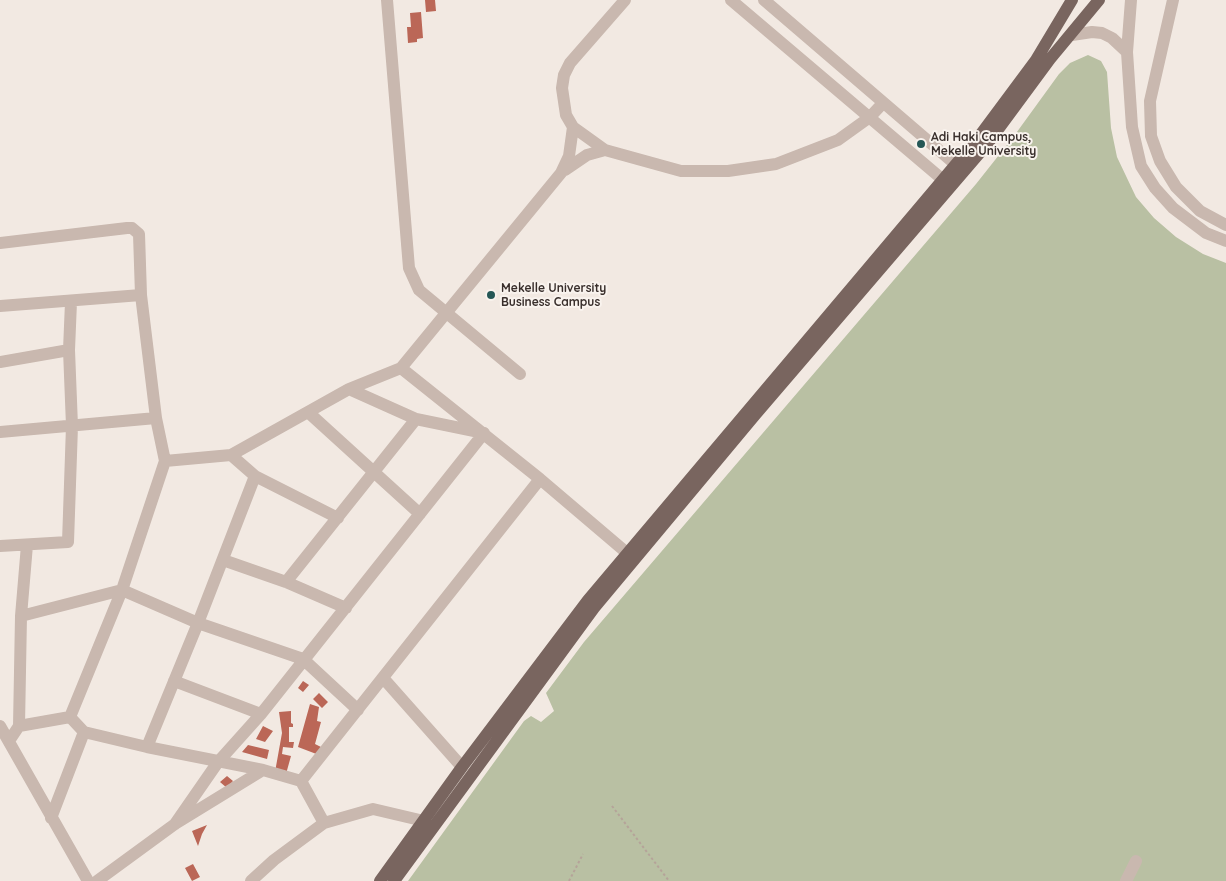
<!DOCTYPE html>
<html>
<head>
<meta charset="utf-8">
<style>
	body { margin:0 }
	canvas { display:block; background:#f2e9e2 }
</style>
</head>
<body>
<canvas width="1226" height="881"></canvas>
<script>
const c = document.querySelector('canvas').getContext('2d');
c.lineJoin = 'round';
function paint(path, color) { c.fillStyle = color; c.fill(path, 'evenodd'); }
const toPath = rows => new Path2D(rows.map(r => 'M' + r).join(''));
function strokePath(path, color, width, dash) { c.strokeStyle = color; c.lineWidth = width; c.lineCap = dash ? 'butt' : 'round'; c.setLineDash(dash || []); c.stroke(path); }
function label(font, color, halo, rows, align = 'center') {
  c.font = font + ' Quicksand,sans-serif'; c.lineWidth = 4; c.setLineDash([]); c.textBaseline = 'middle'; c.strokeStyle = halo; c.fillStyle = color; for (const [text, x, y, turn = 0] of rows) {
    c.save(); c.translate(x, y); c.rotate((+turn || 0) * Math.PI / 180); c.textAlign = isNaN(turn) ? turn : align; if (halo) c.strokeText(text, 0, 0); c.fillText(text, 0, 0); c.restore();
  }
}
const green = toPath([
	[1088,55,1101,61,1107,72,1111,128,1117,157,1136,197,1154,218,1176,237,1203,254,1226,263,1226,881,408,881,524,721,531,716,541,722,554,711,546,693,584,642,976,184,1014,136,1059,74,1070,63]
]);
const building = toPath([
	[425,0,435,0,436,11,426,12],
	[421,12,423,38,417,39,417,42,408,43,407,27,411,27,410,13],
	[303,681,309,685,303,692,298,688],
	[319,693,328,702,322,708,313,699],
	[310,704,319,707,317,721,321,722,315,744,321,747,319,755,298,747],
	[291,711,291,723,293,724,293,727,289,727,289,742,294,742,293,748,283,747,282,754,291,756,286,774,275,772,282,733,279,712],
	[263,726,273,731,265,742,256,739],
	[248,745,269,750,267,759,242,752],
	[227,776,233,781,227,788,220,782],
	[207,825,202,834,198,846,192,831],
	[193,864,200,877,192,881,185,868]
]);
const path = toPath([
	[612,806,669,881],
	[569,881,583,854]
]);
const minor = toPath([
	[387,0,409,268,419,290,520,374],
	[625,0,570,63,564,75,562,88,566,115,573,127,605,150,681,171,728,171,776,164,838,140,870,117,883,103],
	[731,0,942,179],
	[764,0,955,164],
	[1131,0,1127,52,1132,127,1141,166,1155,188,1173,208,1206,233,1226,241],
	[1173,0,1150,101,1151,136,1160,161,1176,187,1200,211,1226,225],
	[1072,35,1092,32,1102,33,1112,38,1127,52],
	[565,170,587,155,605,150],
	[0,243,127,228,132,228,139,234,141,295,156,418,165,461,231,455,349,389,401,368,540,479,627,553],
	[0,306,141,295],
	[0,362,69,350],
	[401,368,561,173,569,156,573,127],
	[309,413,420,514],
	[0,432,156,418],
	[231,455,255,476,338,518],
	[0,546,68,542,72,426,69,350,71,302],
	[223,560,286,582,346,608],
	[286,582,416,419],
	[21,616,122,590,198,623,303,659,358,710],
	[384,679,462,767],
	[174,681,261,714],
	[70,717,122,590,165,461],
	[0,726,88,881],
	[19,726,21,616,27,545],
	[9,741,19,726,70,717,84,732,147,747,263,770,301,781,324,823],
	[147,747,198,623,255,476],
	[301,781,540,479],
	[51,818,84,732],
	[175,824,218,762,261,714,484,433,416,419,349,389],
	[97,881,175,824,263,770],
	[251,881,274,860,324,823,373,809,424,821],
	[1126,881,1136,861]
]);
const major = toPath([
	[380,881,462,767,588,600,978,138,1036,60,1072,0],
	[394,881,594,608,755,415,988,143,1050,59,1099,0]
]);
const markers = [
	[921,144,5,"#255756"],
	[491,295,5,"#255756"]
];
const poiNames = [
	["Adi Haki Campus,",931,137],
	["Mekelle University",931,151],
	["Mekelle University",501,288],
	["Business Campus",501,302]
];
paint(green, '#b9c0a3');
paint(building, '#bb6757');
strokePath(path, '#b5a399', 2, [2.5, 2.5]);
strokePath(minor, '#c9b8af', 12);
strokePath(major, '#79655f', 12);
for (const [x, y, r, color] of markers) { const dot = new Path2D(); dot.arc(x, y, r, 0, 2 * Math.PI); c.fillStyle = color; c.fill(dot); strokePath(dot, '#f9f3ee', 2); }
label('bold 12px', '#392f2c', '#f9f3ee', poiNames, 'left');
</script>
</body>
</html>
